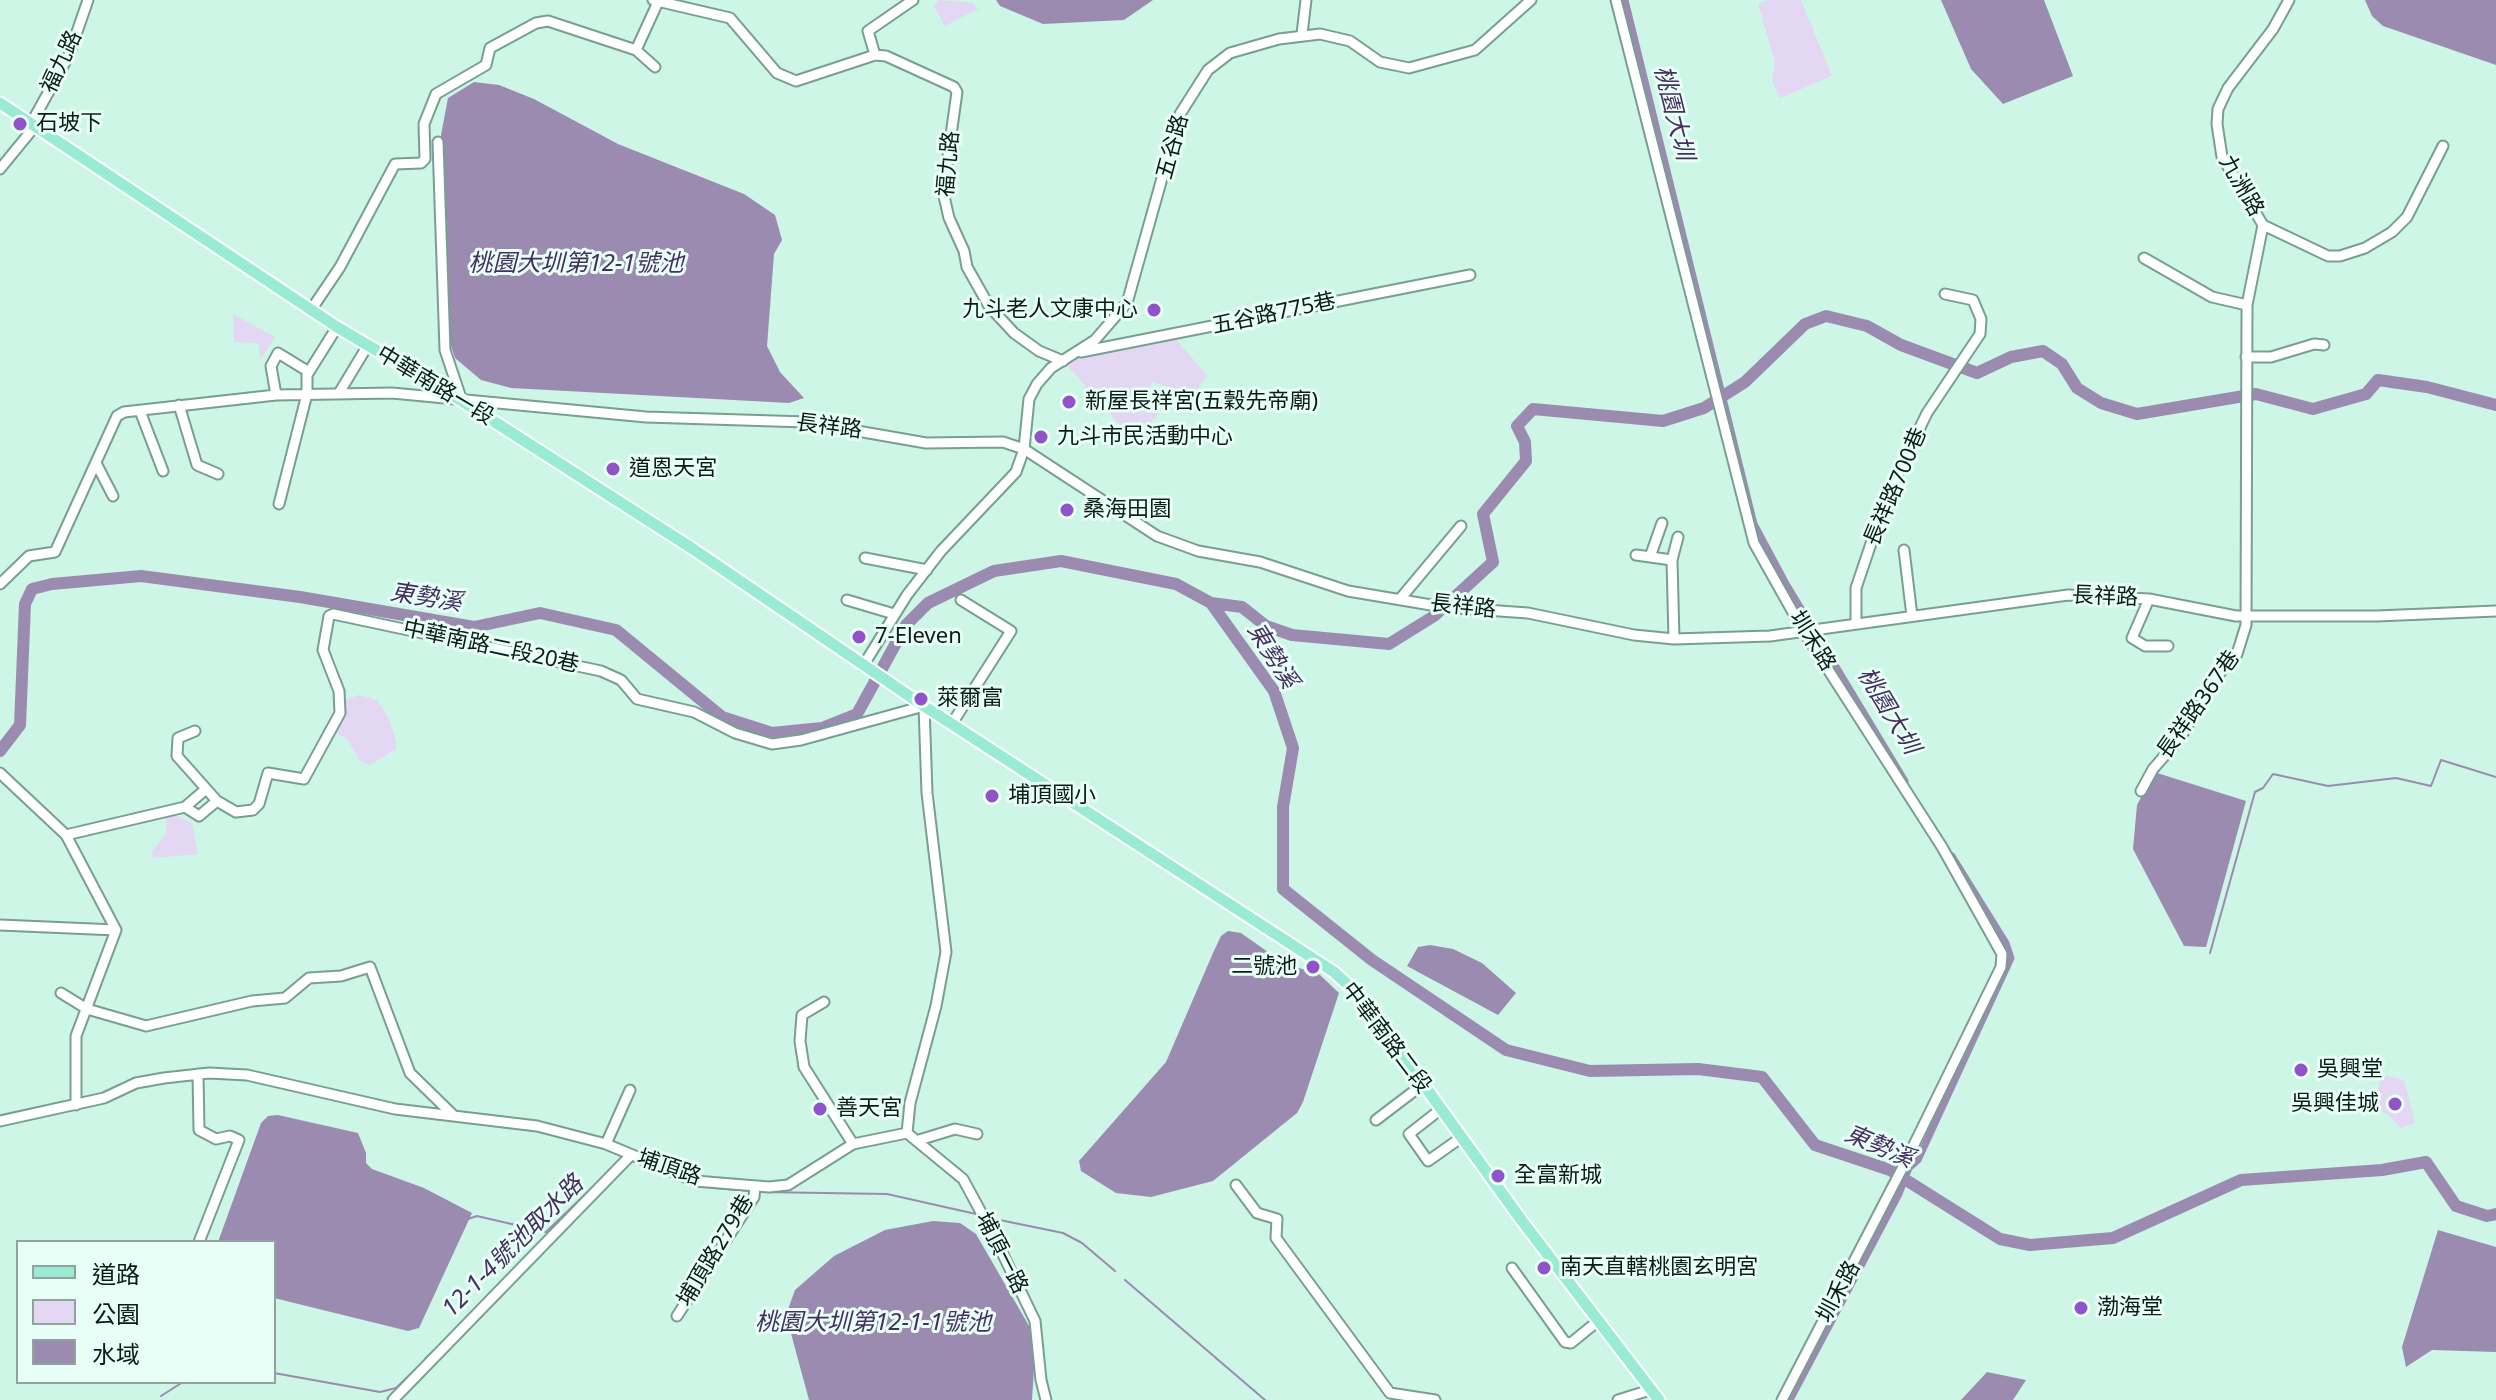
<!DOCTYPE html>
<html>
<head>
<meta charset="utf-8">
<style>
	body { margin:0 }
	#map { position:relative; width:2496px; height:1400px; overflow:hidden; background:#cdf6e7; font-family:"Noto Sans","Noto Sans TC",sans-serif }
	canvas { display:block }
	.legend { position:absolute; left:16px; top:1240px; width:260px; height:144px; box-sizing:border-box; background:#e7fff6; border:2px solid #90a49d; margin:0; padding:10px 14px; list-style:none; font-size:24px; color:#0d1c17 }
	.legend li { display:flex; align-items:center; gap:16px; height:40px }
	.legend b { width:40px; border:2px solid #90a49d }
</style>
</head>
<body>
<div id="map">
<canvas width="2496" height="1400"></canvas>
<ul class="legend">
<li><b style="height:10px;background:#9aebd3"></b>道路</li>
<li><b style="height:22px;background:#e3d7f3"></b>公園</li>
<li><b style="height:22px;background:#9c8bb0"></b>水域</li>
</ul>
</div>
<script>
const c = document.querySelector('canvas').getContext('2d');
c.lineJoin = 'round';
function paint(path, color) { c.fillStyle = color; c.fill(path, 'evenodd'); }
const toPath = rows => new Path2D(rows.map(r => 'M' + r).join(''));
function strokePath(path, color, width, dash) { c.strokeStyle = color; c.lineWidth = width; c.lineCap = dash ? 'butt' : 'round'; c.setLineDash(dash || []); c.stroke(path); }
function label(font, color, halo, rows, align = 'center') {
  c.font = font + ' "Noto Sans","Noto Sans TC",sans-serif'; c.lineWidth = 6; c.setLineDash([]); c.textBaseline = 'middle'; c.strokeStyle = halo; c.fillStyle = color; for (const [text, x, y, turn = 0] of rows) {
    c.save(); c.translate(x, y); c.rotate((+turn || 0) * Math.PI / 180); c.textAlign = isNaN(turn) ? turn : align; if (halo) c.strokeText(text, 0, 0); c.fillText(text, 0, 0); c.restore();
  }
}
const green = toPath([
	[939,0,973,3,978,9,945,26,934,7],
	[1769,0,1801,0,1832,76,1780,98,1772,80,1775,61,1758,4],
	[233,314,275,337,261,359,258,343,234,342],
	[1172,335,1207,375,1194,394,1152,382,1144,402,1159,414,1133,440,1064,362],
	[359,695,377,700,389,719,396,741,396,749,370,765,359,760,348,740,332,730,340,702],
	[176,816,192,823,198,854,153,858,152,851,166,834,166,817],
	[2382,1075,2404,1080,2415,1123,2401,1128,2388,1114,2372,1108]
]);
const water = toPath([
	[996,0,1153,0,1124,20,1043,24,1000,6],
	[1941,0,2044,0,2073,76,2003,104,1971,69],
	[2365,0,2496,0,2496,65,2383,26,2372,16],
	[474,82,499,85,534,99,618,144,744,194,775,215,782,240,774,254,767,346,780,372,804,398,789,403,511,388,481,380,455,358,449,340,441,135,448,98],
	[2154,772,2246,801,2206,947,2184,946,2133,849,2137,805],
	[1228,931,1241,933,1285,964,1319,974,1339,993,1303,1102,1297,1113,1213,1181,1151,1197,1116,1193,1081,1171,1079,1161,1166,1062,1213,953,1221,936],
	[1430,945,1453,949,1482,963,1516,993,1498,1015,1407,966,1418,947],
	[278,1115,358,1133,366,1153,366,1163,372,1169,424,1188,472,1213,419,1328,408,1331,274,1298,274,1242,218,1242,261,1123,268,1116],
	[933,1221,960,1223,976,1234,1036,1338,1032,1400,809,1400,786,1315,795,1290,834,1256,885,1230],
	[2438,1230,2496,1247,2496,1352,2432,1350,2406,1367,2402,1347],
	[1987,1372,2026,1380,2013,1400,1961,1400]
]);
const stream = toPath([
	[2210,953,2255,792,2263,788,2273,774,2328,786,2396,778,2431,786,2441,760,2496,777],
	[632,1161,693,1186,749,1191],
	[760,1192,887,1194,976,1214],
	[990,1218,1063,1233,1082,1243,1115,1271],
	[468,1219,477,1216,546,1232,623,1158],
	[1125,1280,1265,1400],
	[425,1359,458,1327],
	[274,1373,380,1392,396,1388,421,1364],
	[161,1396,183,1382]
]);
const canal = toPath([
	[1625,0,1754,524,1785,582,1905,781],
	[1790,1400,1899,1194,1909,1168,1918,1160,2011,958,2006,943,1952,856]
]);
const river = toPath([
	[1211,603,1242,607,1266,626,1292,635,1389,644,1434,616,1493,562,1483,514,1526,461,1525,442,1517,426,1533,409,1663,421,1704,408,1745,382,1805,324,1826,316,1867,326,1901,345,1977,373,2011,357,2043,351,2062,364,2077,388,2101,403,2137,414,2256,394,2313,409,2366,394,2378,380,2427,387,2496,405],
	[0,751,20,725,25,604,32,589,52,584,141,576,300,597,474,627,540,613,616,630,722,717,772,733,822,728,857,714,906,625,928,603,994,571,1061,561,1176,584,1211,603,1274,691,1293,748,1283,807,1283,889,1372,960,1506,1050,1590,1071,1698,1069,1762,1077,1815,1145,1890,1170,2000,1239,2030,1245,2113,1238,2241,1180,2382,1170,2426,1162,2456,1206,2487,1216,2496,1214]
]);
const minor = toPath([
	[653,0,730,18,777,73,796,81,875,55,886,56,954,87,957,92,943,192,949,218,964,251,967,267,989,306,1014,333,1039,351,1063,361],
	[1616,0,1754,543,1804,632,1942,847,2002,954,2001,967,1906,1161,1782,1400],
	[1302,34,1306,0],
	[636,50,658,2],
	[875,55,868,31,913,0],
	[32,122,69,55,88,0],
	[438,142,445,350,462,401],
	[0,169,36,125],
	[2263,225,2328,256,2340,256,2365,248,2392,232,2407,217,2443,146],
	[2144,258,2212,297,2247,305],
	[311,310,340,267,395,164,421,163,425,159,424,124,436,94,486,65,490,48,536,23,548,21,636,50,655,67],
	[1081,352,1470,275],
	[2246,357,2271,357,2314,344,2324,345],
	[339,393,368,345],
	[276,395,271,366,278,353,309,372],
	[179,405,197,465,218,474],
	[140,411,163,471],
	[97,465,113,496],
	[279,504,307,394,307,375,337,327],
	[1904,550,1912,616],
	[1636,555,1672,560],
	[1650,557,1662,523],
	[865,558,927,570],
	[0,584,29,556,55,552,117,416,124,412,276,395,392,393,646,417,806,422,926,443,1003,442,1024,449,1157,536,1198,551,1260,562,1348,591,1443,607,1528,613,1634,635,1674,639,1770,636,2068,595,2149,599,2236,616,2377,616,2496,611],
	[1400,599,1461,526],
	[2149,599,2132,638,2145,646,2168,646],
	[847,600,894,614],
	[1856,623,1856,588,1887,496,1927,413,1980,334,1981,319,1973,300,1945,294],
	[1674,639,1672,560,1678,537],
	[863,666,907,595,941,551,1016,472,1024,449,1029,399,1037,384,1051,368,1095,340,1127,303,1180,114,1208,70,1230,53,1279,39,1320,34,1350,41,1380,62,1409,68,1475,50,1531,0],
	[953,722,1011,631,961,600],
	[195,731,178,738,177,756,217,801,236,812,253,810,259,804,268,773,304,779,340,713,339,691,323,650,329,616,333,614,601,671,621,680,637,699,694,712,735,733,772,744,801,740,924,706,927,793,946,952,936,1006,910,1103,907,1133],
	[0,773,66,835,116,930,76,1036,76,1105],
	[2141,791,2153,769,2180,738,2223,668,2237,654,2246,625,2247,305,2263,225,2222,157,2217,124,2218,109,2228,88,2273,29,2289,0],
	[185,807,199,816,217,801],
	[66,835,185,807,206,789],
	[0,925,116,930],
	[61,993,87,1009,146,1026,252,1001,285,998,309,978,341,976,370,967,410,1073,452,1114],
	[824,1002,802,1015,800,1041,804,1067,853,1144],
	[198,1074,199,1130,216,1139,230,1136,239,1140,199,1242],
	[1441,1109,1409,1134,1428,1161,1462,1137],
	[1376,1120,1422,1085],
	[0,1121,104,1098,136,1083,164,1078,209,1073,247,1075,395,1109,537,1126,606,1144,695,1181,769,1187,788,1185,853,1144,907,1133],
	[907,1133,963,1179,996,1240,1035,1321,1041,1380,1046,1400],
	[919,1140,955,1129,977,1134],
	[606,1144,630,1090],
	[1236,1185,1257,1213,1277,1219,1276,1238,1390,1393,1435,1400],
	[1512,1268,1565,1342,1571,1343,1598,1321],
	[677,1316,754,1197,755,1186],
	[393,1400,631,1155],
	[1618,1400,1650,1390]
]);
const major = toPath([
	[0,103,337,327,462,401,693,549,924,706,1334,972,1359,995,1522,1221,1659,1400]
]);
const markers = [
	[20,124,8,"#9053ca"],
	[1154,310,8,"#9053ca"],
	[1069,402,8,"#9053ca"],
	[1041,437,8,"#9053ca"],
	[613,469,8,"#9053ca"],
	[1067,510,8,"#9053ca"],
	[859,637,8,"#9053ca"],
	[921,699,8,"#9053ca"],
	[992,796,8,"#9053ca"],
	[1313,967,8,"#9053ca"],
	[2301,1070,8,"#9053ca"],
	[2395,1104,8,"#9053ca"],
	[820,1109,8,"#9053ca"],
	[1498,1176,8,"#9053ca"],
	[1544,1268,8,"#9053ca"],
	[2081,1308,8,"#9053ca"]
];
const streetNames = [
	["福九路",62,62,-65],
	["五谷路",1173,147,-75],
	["福九路",949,164,-85],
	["九洲路",2241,186,60],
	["五谷路775巷",1274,314,-12],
	["中華南路一段",435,386,31],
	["長祥路",829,427,7],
	["長祥路700巷",1896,487,-67],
	["長祥路",2105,597,2],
	["長祥路",1463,607,6],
	["圳禾路",1812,641,58],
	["中華南路二段20巷",491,647,12],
	["長祥路367巷",2199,705,-55],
	["中華南路二段",1386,1038,53],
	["埔頂路",669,1168,19],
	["埔頂路279巷",716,1251,-59],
	["埔頂一路",1001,1253,63],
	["圳禾路",1839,1292,-62]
];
const poiNames = [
	["石坡下",36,124],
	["九斗老人文康中心",1138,310,"right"],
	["新屋長祥宮(五穀先帝廟)",1085,402],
	["九斗市民活動中心",1057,437],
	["道恩天宮",629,469],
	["桑海田園",1083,510],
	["7-Eleven",875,637],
	["萊爾富",937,699],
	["埔頂國小",1008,796],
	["二號池",1297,967,"right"],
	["吳興堂",2317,1070],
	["吳興佳城",2379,1104,"right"],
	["善天宮",836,1109],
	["全富新城",1514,1176],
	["南天直轄桃園玄明宮",1560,1268],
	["渤海堂",2097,1308]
];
const waterNames = [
	["桃園大圳",1673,113,76],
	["桃園大圳第12-1號池",576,264],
	["東勢溪",426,598,9],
	["東勢溪",1272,656,58],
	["桃園大圳",1888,711,59],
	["東勢溪",1879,1147,23],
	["12-1-4號池取水路",513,1247,-45],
	["桃園大圳第12-1-1號池",873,1323]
];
paint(green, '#e3d7f3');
paint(water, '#9c8bb0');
strokePath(stream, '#9c8bb0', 2);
strokePath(canal, '#9c8bb0', 7);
strokePath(river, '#9c8bb0', 12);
strokePath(minor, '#789f91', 13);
strokePath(major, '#fff', 15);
strokePath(minor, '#fff', 9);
strokePath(major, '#9aebd3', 11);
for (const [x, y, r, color] of markers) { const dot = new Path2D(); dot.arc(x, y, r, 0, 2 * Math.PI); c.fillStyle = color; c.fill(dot); strokePath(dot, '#e7fff6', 3); }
label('22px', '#0d1c17', '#e7fff6', streetNames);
label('22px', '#0d1c17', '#e7fff6', poiNames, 'left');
label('italic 24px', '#472e60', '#e7fff6', waterNames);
</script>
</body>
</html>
